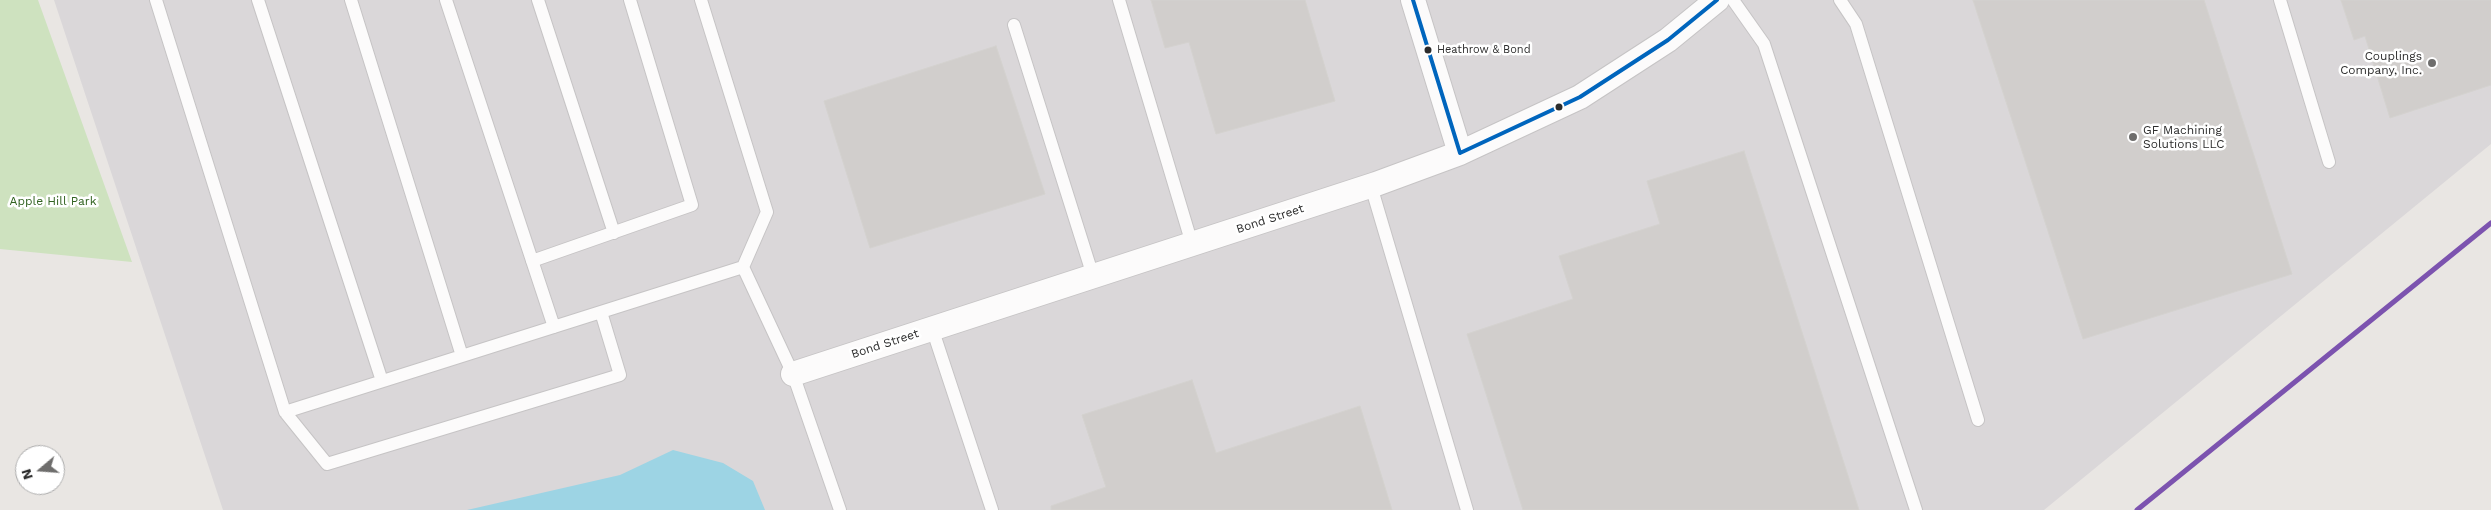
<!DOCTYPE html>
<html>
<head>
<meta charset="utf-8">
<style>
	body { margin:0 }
	#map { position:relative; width:2491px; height:510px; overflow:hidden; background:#e9e6e3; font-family:"Work Sans",sans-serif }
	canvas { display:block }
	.north { position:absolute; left:15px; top:445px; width:50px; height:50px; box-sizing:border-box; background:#fff; border:1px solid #ababab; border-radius:50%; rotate:252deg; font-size:14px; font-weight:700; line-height:20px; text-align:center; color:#2c2c2c }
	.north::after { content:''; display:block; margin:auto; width:18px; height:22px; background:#6e6d6c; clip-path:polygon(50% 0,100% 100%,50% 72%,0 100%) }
</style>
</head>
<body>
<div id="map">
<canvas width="2491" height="510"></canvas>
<div class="north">N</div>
</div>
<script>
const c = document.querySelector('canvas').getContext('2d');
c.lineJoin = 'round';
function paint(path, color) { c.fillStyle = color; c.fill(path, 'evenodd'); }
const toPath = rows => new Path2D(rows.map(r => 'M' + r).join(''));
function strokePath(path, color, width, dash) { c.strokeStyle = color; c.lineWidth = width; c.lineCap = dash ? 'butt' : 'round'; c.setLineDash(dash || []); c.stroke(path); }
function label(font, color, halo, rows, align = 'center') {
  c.font = font + ' "Work Sans",sans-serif'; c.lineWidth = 5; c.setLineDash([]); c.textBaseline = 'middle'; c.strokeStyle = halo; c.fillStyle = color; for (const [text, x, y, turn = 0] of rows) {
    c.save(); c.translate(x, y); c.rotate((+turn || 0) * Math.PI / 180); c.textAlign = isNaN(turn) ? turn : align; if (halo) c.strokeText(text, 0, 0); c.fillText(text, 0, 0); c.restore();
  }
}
const industrial = toPath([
	[54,0,2491,0,2491,144,2044,510,223,510]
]);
const green = toPath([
	[0,0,38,0,132,262,0,249]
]);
const water = toPath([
	[673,450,723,463,753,481,765,510,467,510,620,475]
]);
const building = toPath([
	[1151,0,1305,0,1335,101,1216,134,1189,42,1165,48,1151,0],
	[1973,0,2204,0,2292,274,2083,339,1973,0],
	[2341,0,2491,0,2491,85,2390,118,2365,36,2354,40,2341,0],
	[996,46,1045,194,870,248,824,101,996,46],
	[1744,151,1859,510,1523,510,1467,334,1573,299,1559,256,1660,224,1647,181,1744,151],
	[1192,380,1216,453,1360,406,1392,510,1051,510,1051,506,1106,487,1082,415,1192,380]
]);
const lane = toPath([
	[156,0,285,412,327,464,620,375,601,312],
	[258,0,382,381],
	[351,0,462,356],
	[446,0,554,327],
	[538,0,614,233],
	[1119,0,1192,244],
	[1733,0,1764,44,1916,510],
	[1840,0,1856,24,1978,420],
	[2280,0,2329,162],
	[1014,25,1093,276],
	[1371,186,1467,510],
	[532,261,692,205,630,0],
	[743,267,793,374,840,510],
	[932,328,992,510],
	[285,412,743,267,767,212,701,0]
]);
const street = toPath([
	[1413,0,1460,153],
	[793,374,1376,184,1460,153,1580,97,1668,40,1717,0]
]);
const bus1 = toPath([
	[1413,0,1460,153],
	[1460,153,1580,97,1668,40,1717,0]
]);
const rail1 = toPath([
	[2137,510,2491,223]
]);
const markers = [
	[1428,50,4.5,"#2c2c2c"],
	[2432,63,5,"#6e6d6c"],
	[1559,107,4.5,"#2c2c2c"],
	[2133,137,5,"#6e6d6c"]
];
const busNames = [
	["Heathrow & Bond",1437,50]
];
const poiNames = [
	["Couplings",2422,56],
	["Company, Inc.",2422,70],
	["GF Machining",2143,130,"left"],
	["Solutions LLC",2143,144,"left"]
];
const parkNames = [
	["Apple Hill Park",53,201]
];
const streetNames = [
	["Bond Street",1270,219,-18],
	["Bond Street",885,344,-18]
];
paint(industrial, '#dad7d9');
paint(green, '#cee2bf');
paint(water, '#9dd4e4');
paint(building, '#d1cecc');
strokePath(building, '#d4d2cf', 1);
strokePath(lane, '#c6c4c5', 14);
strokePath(street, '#c6c4c5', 26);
strokePath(lane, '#fcfbfb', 12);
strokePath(street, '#fcfbfb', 24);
strokePath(bus1, '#0065bd', 4);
strokePath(rail1, '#7c53af', 5);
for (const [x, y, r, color] of markers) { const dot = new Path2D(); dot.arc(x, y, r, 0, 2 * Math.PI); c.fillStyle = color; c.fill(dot); strokePath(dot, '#fff', 2); }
label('11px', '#2c2c2c', '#fff', busNames, 'left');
label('12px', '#2c2c2c', '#fff', poiNames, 'right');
label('12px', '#326321', '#fff', parkNames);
label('12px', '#2c2c2c', '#fff', streetNames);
</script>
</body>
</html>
